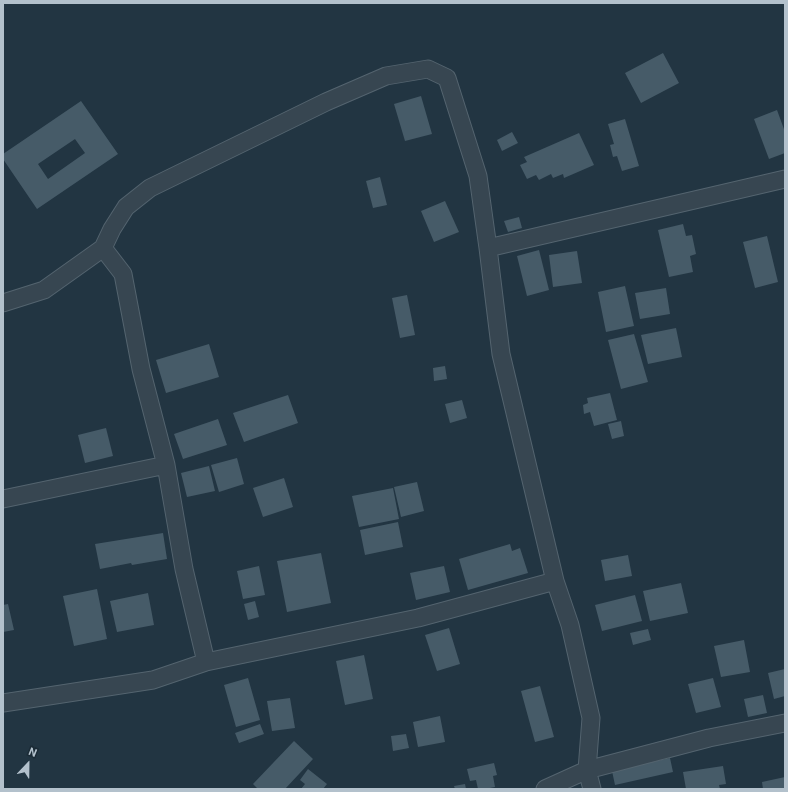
<!DOCTYPE html>
<html>
<head>
<meta charset="utf-8">
<style>
	body { margin:0 }
	#map { position:relative; width:788px; height:792px; overflow:hidden; background:#223542; font-family:Roboto,sans-serif }
	canvas { display:block }
	.frame { position:absolute; inset:0; border:4px solid #b3c1cc; pointer-events:none }
	.north { position:absolute; left:8px; top:744px; width:40px; height:40px; -webkit-text-stroke:3px #1b2b36; paint-order:stroke; rotate:22deg; font-size:11px; font-weight:700; line-height:16px; text-align:center; color:#b3c1cc }
	.north::after { content:''; display:block; margin:auto; width:14px; height:18px; background:#b3c1cc; clip-path:polygon(50% 0,100% 100%,50% 72%,0 100%) }
</style>
</head>
<body>
<div id="map">
<canvas width="788" height="792"></canvas>
<div class="frame"></div>
<div class="north">N</div>
</div>
<script>
const c = document.querySelector('canvas').getContext('2d');
c.lineJoin = 'round';
function paint(path, color) { c.fillStyle = color; c.fill(path, 'evenodd'); }
const toPath = rows => new Path2D(rows.map(r => 'M' + r).join(''));
function strokePath(path, color, width, dash) { c.strokeStyle = color; c.lineWidth = width; c.lineCap = dash ? 'butt' : 'round'; c.setLineDash(dash || []); c.stroke(path); }
const building = toPath([
	[663,53,679,83,641,103,625,73],
	[421,96,432,134,405,141,394,104],
	[81,101,118,154,37,209,3,159,3,154],
	[75,139,85,153,48,179,38,164],
	[777,110,785,132,785,153,769,159,754,119],
	[625,119,639,166,622,171,617,156,613,157,610,145,614,144,608,124],
	[512,132,518,143,502,151,497,140],
	[579,133,594,165,564,178,563,174,553,178,551,174,539,180,536,175,527,179,520,165,527,162,524,157],
	[380,177,387,205,373,208,366,181],
	[445,201,459,232,434,242,421,211],
	[519,217,522,228,508,232,504,221],
	[683,224,686,236,692,235,696,254,690,256,693,272,669,277,658,230],
	[767,236,778,282,755,288,743,242],
	[539,250,549,290,527,296,517,256],
	[577,251,582,283,553,287,549,255],
	[625,286,634,326,606,332,598,292],
	[666,288,670,314,640,319,635,293],
	[407,295,415,335,400,338,392,298],
	[676,328,682,357,648,364,641,335],
	[634,334,648,382,621,389,608,340],
	[209,344,219,377,166,393,156,360],
	[445,366,447,379,434,381,433,368],
	[610,393,617,420,594,426,590,412,584,414,583,405,588,403,587,398],
	[288,395,298,423,244,442,233,413],
	[462,400,467,418,450,423,445,404],
	[218,419,227,445,183,459,174,434],
	[621,421,624,436,612,439,608,424],
	[106,428,113,456,85,463,78,435],
	[237,458,244,484,219,492,211,465],
	[209,466,215,491,187,497,181,473],
	[284,478,293,507,263,517,253,488],
	[417,482,424,511,401,517,394,487],
	[393,488,399,519,359,527,352,496],
	[398,522,403,547,365,555,360,530],
	[163,533,167,559,132,565,131,563,100,569,95,544],
	[510,544,512,551,520,548,528,573,468,590,459,559],
	[321,553,331,603,287,612,277,561],
	[628,555,632,576,605,581,601,560],
	[259,566,265,595,243,599,237,571],
	[444,566,450,592,416,600,410,573],
	[681,583,688,613,650,621,643,591],
	[97,589,107,639,74,646,63,596],
	[148,593,154,625,117,632,110,601],
	[635,595,642,621,602,631,595,605],
	[255,601,259,617,248,620,244,604],
	[8,604,14,630,3,632,3,605],
	[449,628,460,664,437,671,425,635],
	[648,629,651,640,633,645,630,633],
	[744,640,750,672,721,677,714,646],
	[364,655,373,699,345,705,336,661],
	[785,669,785,696,774,699,768,673],
	[248,678,260,720,236,727,224,685],
	[713,678,721,707,696,713,688,684],
	[540,686,554,737,535,742,521,691],
	[763,695,767,713,748,717,744,699],
	[290,698,295,728,272,731,267,701],
	[440,716,445,742,418,747,413,722],
	[260,724,264,734,239,743,235,733],
	[406,734,409,748,393,751,391,736],
	[294,741,313,759,285,789,258,789,253,784],
	[670,758,673,772,615,785,612,771],
	[494,763,497,775,493,776,495,787,485,789,478,789,476,780,470,781,467,769],
	[723,766,726,784,719,785,720,789,686,789,683,772],
	[308,769,327,784,323,789,301,789,305,784,300,780],
	[785,777,785,789,763,789,762,782],
	[465,784,466,789,455,789,454,786]
]);
const minor = toPath([
	[488,248,785,179],
	[3,303,44,290,103,248,112,229,126,207,150,188,326,102,386,76,428,69,447,78,478,176,488,248,501,354,555,581,570,625,591,718,587,770,592,789],
	[3,499,166,465],
	[206,662,418,618,555,581],
	[3,703,153,680,206,662,184,569,166,465,141,369,123,274,103,248],
	[545,789,587,770,709,738,785,723]
]);
paint(building, '#465b68');
strokePath(minor, '#54646f', 19);
strokePath(minor, '#374651', 17);
</script>
</body>
</html>
